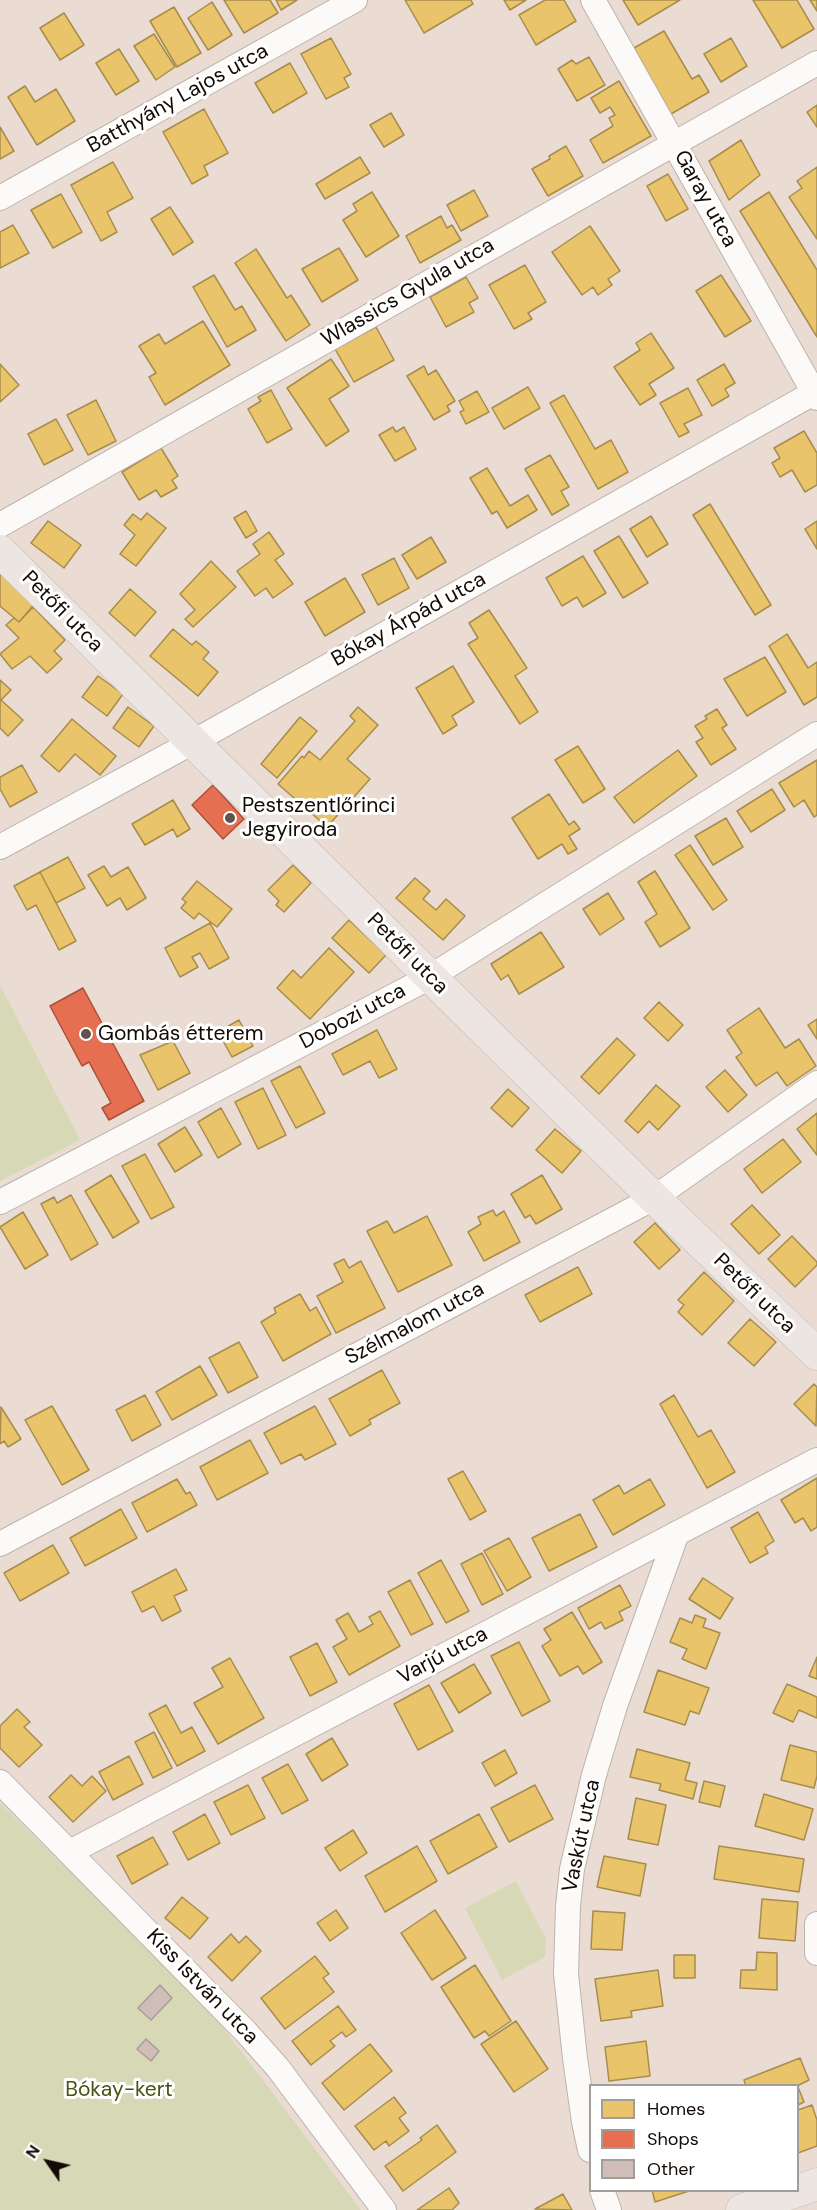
<!DOCTYPE html>
<html>
<head>
<meta charset="utf-8">
<style>
	body { margin:0 }
	#map { position:relative; width:817px; height:2210px; overflow:hidden; background:#eadcd3; font-family:"DM Sans",sans-serif }
	canvas { display:block }
	.legend { position:absolute; left:589px; top:2084px; width:210px; height:108px; box-sizing:border-box; background:#fff; border:2px solid #a09d9b; margin:0; padding:8px 10px; list-style:none; font-size:18px; color:#120a05 }
	.legend li { display:flex; align-items:center; gap:12px; height:30px }
	.legend b { width:30px; border:2px solid #a09d9b }
	.north { position:absolute; left:18px; top:2132px; width:60px; height:60px; -webkit-text-stroke:4px #fff; paint-order:stroke; rotate:304deg; font-size:16px; font-weight:700; line-height:24px; text-align:center; color:#120a05 }
	.north::after { content:''; display:block; margin:auto; width:21px; height:27px; background:#120a05; clip-path:polygon(50% 0,100% 100%,50% 72%,0 100%) }
</style>
</head>
<body>
<div id="map">
<canvas width="817" height="2210"></canvas>
<ul class="legend">
<li><b style="height:16px;background:#e9c46a"></b>Homes</li>
<li><b style="height:16px;background:#e76f51"></b>Shops</li>
<li><b style="height:16px;background:#d0bdb8"></b>Other</li>
</ul>
<div class="north">N</div>
</div>
<script>
const c = document.querySelector('canvas').getContext('2d');
c.lineJoin = 'round';
function paint(path, color) { c.fillStyle = color; c.fill(path, 'evenodd'); }
const toPath = rows => new Path2D(rows.map(r => 'M' + r).join(''));
function strokePath(path, color, width, dash) { c.strokeStyle = color; c.lineWidth = width; c.lineCap = dash ? 'butt' : 'round'; c.setLineDash(dash || []); c.stroke(path); }
function label(font, color, halo, rows, align = 'center') {
  c.font = font + ' "DM Sans",sans-serif'; c.lineWidth = 6; c.setLineDash([]); c.textBaseline = 'middle'; c.strokeStyle = halo; c.fillStyle = color; for (const [text, x, y, turn = 0] of rows) {
    c.save(); c.translate(x, y); c.rotate((+turn || 0) * Math.PI / 180); c.textAlign = isNaN(turn) ? turn : align; if (halo) c.strokeText(text, 0, 0); c.fillText(text, 0, 0); c.restore();
  }
}
const green = toPath([
	[0,985,80,1140,0,1181],
	[0,1803,189,1989,218,2021,361,2210,0,2210],
	[516,1881,546,1939,545,1957,502,1980,465,1908]
]);
const homes = toPath([
	[224,0,270,0,278,13,244,33,224,0],
	[276,0,297,0,281,10,276,0],
	[405,0,471,0,473,4,424,33,405,0],
	[504,0,526,0,510,10,504,0],
	[545,0,564,0,576,21,536,45,519,15,545,0],
	[623,0,680,0,638,25,623,0],
	[753,0,797,0,814,29,782,48,753,0],
	[810,0,817,0,817,11,810,0],
	[212,2,232,35,208,50,188,18,212,2],
	[174,7,201,53,177,67,150,21,174,7],
	[64,13,84,45,60,60,40,28,64,13],
	[664,31,692,79,699,75,709,92,671,114,634,48,664,31],
	[154,34,175,67,156,80,134,46,154,34],
	[331,38,351,74,344,78,349,87,326,99,301,54,331,38],
	[731,38,747,66,721,82,704,54,731,38],
	[119,49,139,81,116,95,96,63,119,49],
	[589,57,605,85,577,101,558,69,572,60,576,64,589,57],
	[290,63,307,93,273,113,255,83,290,63],
	[619,81,651,136,603,163,590,140,613,126,609,118,615,115,610,107,600,113,591,98,619,81],
	[25,86,35,102,56,89,75,121,37,145,8,97,25,86],
	[817,105,817,127,807,112,817,105],
	[204,109,228,153,204,166,208,175,192,184,163,132,204,109],
	[391,113,404,135,384,147,370,125,391,113],
	[0,127,14,151,0,159,0,127],
	[741,140,760,175,729,200,709,161,741,140],
	[566,146,583,176,548,196,532,169,550,159,549,156,566,146],
	[360,157,370,173,325,199,316,184,360,157],
	[113,162,133,198,107,212,117,232,101,241,71,185,113,162],
	[817,167,817,239,789,197,802,188,797,181,817,167],
	[668,174,688,209,666,221,647,186,668,174],
	[474,190,488,216,461,231,447,205,474,190],
	[372,192,399,236,366,257,343,220,357,211,353,204,372,192],
	[769,192,817,270,817,337,740,211,769,192],
	[61,194,82,232,53,248,31,210,61,194],
	[170,207,193,242,173,255,151,219,170,207],
	[441,216,447,228,452,225,461,240,420,263,406,236,441,216],
	[13,225,29,253,0,268,0,232,13,225],
	[590,226,620,271,608,279,612,285,598,295,593,287,582,295,552,252,590,226],
	[339,248,358,280,322,302,302,269,339,248],
	[256,249,287,298,291,295,310,325,286,341,235,263,256,249],
	[525,265,546,302,528,313,532,319,514,329,489,285,525,265],
	[214,275,235,310,242,306,256,330,227,347,193,287,214,275],
	[721,275,751,321,725,337,696,291,721,275],
	[466,277,478,298,469,303,474,312,446,327,430,297,466,277],
	[203,321,230,365,165,405,149,377,156,373,139,346,159,334,165,344,203,321],
	[376,327,394,360,354,382,335,349,376,327],
	[651,333,674,368,649,384,656,395,640,405,614,367,640,350,636,343,651,333],
	[331,359,349,386,329,399,349,431,326,446,287,388,331,359],
	[0,364,19,385,0,402,0,364],
	[724,364,735,383,725,389,729,396,712,406,697,380,724,364],
	[424,366,428,375,436,370,455,401,447,406,450,411,434,420,407,376,424,366],
	[528,387,540,408,504,429,492,408,528,387],
	[688,388,702,415,684,424,689,432,679,437,660,403,688,388],
	[271,390,292,429,267,443,248,409,261,401,258,397,271,390],
	[477,391,489,412,466,424,460,412,464,410,459,401,477,391],
	[564,395,595,449,611,440,628,472,598,489,550,403,564,395],
	[96,400,116,441,88,455,67,415,96,400],
	[56,419,73,450,44,465,28,434,56,419],
	[393,427,396,432,404,427,416,449,395,461,379,435,393,427],
	[804,431,817,453,817,485,805,492,792,470,780,477,772,463,780,458,774,448,804,431],
	[161,448,178,476,172,480,177,488,161,497,156,490,139,500,122,472,161,448],
	[550,455,569,487,561,491,569,505,552,515,525,469,550,455],
	[487,468,510,506,528,495,537,510,507,528,497,511,492,514,470,478,487,468],
	[710,504,771,605,755,615,693,515,710,504],
	[246,511,257,531,246,538,234,518,246,511],
	[147,513,166,528,136,566,120,554,135,535,124,525,133,514,141,520,147,513],
	[651,516,668,544,647,557,630,529,651,516],
	[48,521,81,545,64,568,31,543,48,521],
	[817,521,817,549,805,529,817,521],
	[269,532,284,554,275,560,293,584,273,598,266,588,255,596,237,571,260,554,253,544,269,532],
	[619,536,648,583,623,598,594,551,619,536],
	[431,537,446,562,417,579,402,555,431,537],
	[583,556,606,593,583,607,577,597,562,606,546,578,583,556],
	[394,558,409,588,378,605,362,575,394,558],
	[211,561,236,587,193,627,185,619,195,610,180,594,211,561],
	[0,562,37,601,19,622,0,606,0,562],
	[345,578,365,612,325,636,305,602,345,578],
	[130,589,156,612,135,636,109,613,130,589],
	[33,607,65,640,54,651,62,659,47,673,30,656,12,669,0,654,19,638,6,625,14,618,19,622,33,607],
	[489,610,527,668,515,676,538,712,520,724,468,644,478,638,469,623,489,610],
	[173,629,192,645,196,641,209,652,203,659,218,672,198,696,150,656,173,629],
	[787,634,808,668,817,662,817,697,804,705,769,646,787,634],
	[765,657,786,692,747,716,724,679,765,657],
	[453,666,474,702,452,716,457,725,443,734,416,688,453,666],
	[98,676,123,694,107,716,82,697,98,676],
	[0,680,11,690,1,700,23,720,8,736,0,728,0,680],
	[128,707,154,726,139,747,113,728,128,707],
	[358,707,378,725,347,759,370,779,327,827,278,784,302,756,304,758,309,751,320,760,355,721,350,716,358,707],
	[717,709,727,725,722,728,736,749,711,765,696,742,703,738,695,726,707,719,705,716,717,709],
	[300,717,317,731,277,778,261,764,300,717],
	[72,719,116,756,100,775,75,754,59,772,41,756,72,719],
	[578,746,605,789,583,803,555,760,578,746],
	[678,750,697,776,634,823,614,797,678,750],
	[817,760,817,815,814,817,804,800,794,807,779,783,817,760],
	[22,765,37,792,10,807,0,789,0,777,22,765],
	[772,789,785,810,751,832,737,811,772,789],
	[549,794,569,825,574,821,580,829,569,836,577,849,568,854,562,844,538,859,512,818,549,794],
	[173,800,190,829,177,837,173,829,145,845,132,824,173,800],
	[726,818,743,847,713,865,695,836,726,818],
	[690,845,727,900,713,910,675,855,690,845],
	[68,857,85,888,56,903,40,872,68,857],
	[293,865,311,883,284,912,276,905,279,901,268,890,293,865],
	[104,866,111,877,128,867,146,898,127,910,120,898,107,906,88,875,104,866],
	[655,871,690,928,660,947,645,922,657,914,638,882,655,871],
	[40,872,76,941,59,950,36,905,27,910,14,886,40,872],
	[415,878,430,891,423,899,436,910,446,899,465,916,443,940,396,898,415,878],
	[197,881,232,909,217,927,199,913,194,919,181,908,186,902,182,899,197,881],
	[608,893,624,919,600,935,583,909,608,893],
	[349,920,386,955,369,973,332,938,349,920],
	[210,923,229,958,209,969,200,953,192,957,198,967,180,977,165,948,210,923],
	[541,932,564,967,519,994,508,975,501,980,491,964,541,932],
	[329,948,354,972,310,1019,277,988,293,970,301,978,329,948],
	[659,1002,683,1025,668,1041,644,1018,659,1002],
	[759,1008,785,1048,799,1039,816,1066,787,1086,777,1072,756,1086,736,1057,742,1053,727,1030,759,1008],
	[817,1019,817,1039,808,1025,817,1019],
	[239,1020,253,1046,232,1057,218,1032,239,1020],
	[377,1030,397,1069,379,1078,370,1061,343,1075,332,1054,377,1030],
	[617,1038,635,1055,599,1094,581,1077,617,1038],
	[173,1041,190,1073,158,1090,140,1055,173,1041],
	[300,1066,325,1113,296,1128,271,1081,300,1066],
	[725,1070,747,1095,728,1112,706,1087,725,1070],
	[656,1085,680,1106,658,1130,649,1121,638,1133,625,1121,656,1085],
	[263,1088,286,1135,258,1149,235,1102,263,1088],
	[508,1089,529,1108,512,1127,491,1108,508,1089],
	[221,1108,241,1144,218,1158,198,1122,221,1108],
	[817,1113,817,1155,797,1129,817,1113],
	[185,1127,202,1155,175,1172,158,1144,185,1127],
	[555,1129,581,1151,562,1173,536,1150,555,1129],
	[783,1139,801,1162,762,1193,744,1169,783,1139],
	[145,1154,174,1207,151,1219,122,1166,145,1154],
	[111,1175,139,1222,113,1238,85,1191,111,1175],
	[542,1175,562,1209,536,1224,530,1215,525,1218,511,1194,542,1175],
	[71,1195,98,1244,71,1260,41,1204,54,1197,57,1203,71,1195],
	[752,1205,780,1235,759,1254,731,1224,752,1205],
	[493,1210,496,1216,504,1211,520,1242,484,1261,468,1232,481,1224,478,1217,493,1210],
	[23,1212,48,1255,25,1269,0,1227,23,1212],
	[427,1216,452,1265,398,1292,367,1231,387,1221,394,1233,427,1216],
	[655,1223,680,1250,659,1269,634,1242,655,1223],
	[792,1236,817,1262,817,1265,795,1287,768,1259,792,1236],
	[344,1259,349,1268,361,1261,385,1308,336,1333,317,1296,343,1282,334,1264,344,1259],
	[578,1267,592,1294,540,1322,525,1295,578,1267],
	[704,1272,734,1301,702,1335,678,1312,684,1305,678,1300,704,1272],
	[300,1294,310,1311,316,1307,331,1334,283,1361,261,1322,276,1313,274,1308,300,1294],
	[750,1319,776,1342,754,1366,728,1343,750,1319],
	[239,1342,258,1377,228,1393,209,1358,239,1342],
	[200,1366,217,1395,172,1420,156,1392,200,1366],
	[382,1370,400,1403,369,1420,371,1424,350,1436,329,1399,382,1370],
	[814,1384,817,1387,816,1426,794,1404,814,1384],
	[145,1395,161,1425,132,1441,116,1410,145,1395],
	[674,1395,698,1437,711,1430,735,1472,707,1488,660,1404,674,1395],
	[52,1406,89,1470,62,1485,25,1420,52,1406],
	[315,1406,336,1444,305,1460,301,1454,281,1464,264,1433,315,1406],
	[1,1407,21,1439,8,1447,4,1441,0,1444,1,1407],
	[250,1440,268,1473,217,1500,200,1467,250,1440],
	[463,1471,486,1511,470,1520,448,1479,463,1471],
	[817,1478,817,1527,811,1531,803,1518,795,1523,781,1500,817,1478],
	[177,1479,186,1494,190,1492,197,1505,147,1532,132,1503,177,1479],
	[650,1479,665,1505,613,1535,593,1500,619,1485,624,1494,650,1479],
	[121,1509,137,1538,85,1566,70,1538,121,1509],
	[758,1512,774,1541,765,1547,768,1553,750,1563,731,1528,758,1512],
	[580,1514,597,1547,549,1571,532,1538,580,1514],
	[509,1538,531,1577,507,1591,484,1551,509,1538],
	[53,1545,69,1573,20,1601,4,1573,53,1545],
	[482,1553,503,1594,482,1605,461,1564,482,1553],
	[441,1560,469,1611,446,1623,418,1573,441,1560],
	[176,1569,187,1590,174,1596,181,1611,162,1621,154,1606,142,1612,132,1592,176,1569],
	[703,1578,733,1598,720,1619,689,1599,703,1578],
	[410,1580,433,1624,411,1635,388,1592,410,1580],
	[620,1585,631,1606,619,1612,623,1620,605,1629,601,1622,589,1629,578,1608,620,1585],
	[380,1611,400,1646,349,1675,333,1647,347,1639,336,1620,348,1613,359,1632,373,1624,369,1617,380,1611],
	[572,1612,602,1662,583,1674,578,1666,560,1676,542,1646,551,1640,544,1629,572,1612],
	[695,1615,706,1619,703,1627,720,1633,706,1669,682,1659,687,1649,670,1642,680,1618,692,1623,695,1615],
	[519,1642,550,1701,522,1716,491,1656,519,1642],
	[317,1643,337,1682,310,1696,290,1657,317,1643],
	[817,1657,817,1679,809,1676,817,1657],
	[230,1658,264,1718,218,1744,194,1703,223,1687,212,1668,230,1658],
	[474,1664,491,1693,459,1713,441,1683,474,1664],
	[658,1670,709,1688,699,1714,690,1711,685,1725,644,1712,658,1670],
	[787,1684,817,1697,817,1718,799,1710,793,1722,773,1713,787,1684],
	[429,1685,453,1731,418,1750,394,1704,429,1685],
	[166,1705,181,1733,192,1727,205,1751,177,1766,149,1714,166,1705],
	[17,1709,30,1722,24,1727,42,1745,19,1767,0,1748,0,1726,17,1709],
	[154,1732,172,1768,153,1778,135,1742,154,1732],
	[332,1738,348,1765,322,1781,306,1754,332,1738],
	[790,1745,817,1752,817,1776,814,1788,781,1780,790,1745],
	[637,1749,690,1763,685,1780,697,1783,693,1799,659,1790,661,1784,630,1777,637,1749],
	[505,1750,517,1773,495,1786,482,1763,505,1750],
	[129,1756,143,1784,113,1800,99,1772,129,1756],
	[288,1764,308,1800,282,1814,262,1778,288,1764],
	[71,1775,82,1786,92,1776,106,1791,73,1822,49,1797,71,1775],
	[704,1781,725,1786,720,1807,699,1802,704,1781],
	[248,1785,265,1818,231,1835,214,1802,248,1785],
	[535,1785,553,1819,509,1842,491,1808,535,1785],
	[764,1794,813,1809,804,1840,755,1826,764,1794],
	[636,1798,666,1805,658,1845,628,1839,636,1798],
	[205,1814,220,1843,188,1860,173,1832,205,1814],
	[479,1814,497,1847,448,1874,430,1841,479,1814],
	[353,1830,367,1853,340,1871,325,1848,353,1830],
	[153,1837,168,1864,132,1884,117,1856,153,1837],
	[417,1846,437,1881,385,1912,365,1876,417,1846],
	[719,1846,804,1859,799,1892,714,1879,719,1846],
	[604,1856,646,1864,640,1896,597,1887,604,1856],
	[182,1897,208,1918,190,1939,165,1918,182,1897],
	[762,1899,798,1902,795,1941,759,1938,762,1899],
	[336,1910,348,1928,330,1941,317,1923,336,1910],
	[435,1910,466,1958,432,1980,401,1933,435,1910],
	[593,1911,625,1913,622,1950,591,1949,593,1911],
	[231,1934,239,1943,246,1936,261,1951,232,1981,208,1957,231,1934],
	[757,1952,777,1953,777,1990,740,1988,741,1970,756,1970,757,1952],
	[674,1955,695,1955,695,1978,674,1978,674,1955],
	[315,1956,329,1974,323,1978,334,1992,285,2029,261,1998,315,1956],
	[475,1965,511,2021,489,2036,485,2031,474,2038,441,1987,475,1965],
	[658,1970,663,2006,631,2011,632,2017,601,2021,595,1979,658,1970],
	[338,2006,356,2030,346,2037,342,2032,330,2041,335,2046,311,2065,292,2041,338,2006],
	[516,2021,548,2069,514,2092,481,2044,516,2021],
	[646,2041,650,2076,609,2081,605,2047,646,2041],
	[370,2044,392,2071,344,2110,322,2083,370,2044],
	[800,2058,809,2080,797,2086,746,2086,744,2080,800,2058],
	[798,2087,804,2102,798,2105,798,2087],
	[394,2097,406,2113,399,2118,409,2131,389,2146,386,2141,374,2150,355,2126,394,2097],
	[812,2105,817,2120,817,2146,798,2153,798,2110,812,2105],
	[437,2125,456,2152,403,2191,385,2166,422,2140,420,2138,437,2125],
	[449,2188,459,2203,452,2210,417,2210,449,2188],
	[652,2190,692,2190,655,2202,652,2190],
	[563,2194,572,2210,535,2209,563,2194]
]);
const shops = toPath([
	[213,785,244,819,223,839,192,805,213,785],
	[83,988,144,1101,109,1120,102,1108,111,1103,89,1062,82,1066,50,1006,83,988]
]);
const building = toPath([
	[160,1985,172,1998,151,2020,138,2008,160,1985],
	[146,2039,159,2051,151,2061,137,2049,146,2039]
]);
const minor = toPath([
	[593,0,817,398],
	[0,198,355,0],
	[0,525,817,63],
	[0,847,193,742,817,391],
	[0,1202,430,977,817,734],
	[0,1544,654,1198,817,1083],
	[0,1782,246,2032,278,2068,384,2210],
	[70,1852,817,1460],
	[817,1924,817,1953],
	[590,2150,584,2122,575,2058,566,1974,568,1906,572,1869,594,1775,615,1706,677,1533],
	[602,2190,609,2210]
]);
const major = toPath([
	[0,551,654,1198,817,1354],
	[742,2210,817,2184]
]);
const markers = [
	[230,818,6,"#5e544d"],
	[86,1034,6,"#5e544d"]
];
const streetNames = [
	["Batthyány Lajos utca",178,99,-29],
	["Garay utca",705,199,61],
	["Wlassics Gyula utca",408,293,-30],
	["Petőfi utca",62,612,45],
	["Bókay Árpád utca",409,620,-29],
	["Petőfi utca",407,954,45],
	["Dobozi utca",353,1017,-28],
	["Petőfi utca",754,1294,44],
	["Szélmalom utca",415,1324,-28],
	["Varjú utca",443,1656,-28],
	["Vaskút utca",582,1836,-78],
	["Kiss István utca",202,1987,46]
];
const poiNames = [
	["Pestszentlőrinci",242,806],
	["Jegyiroda",242,830],
	["Gombás étterem",98,1034]
];
const parkNames = [
	["Bókay-kert",119,2090]
];
paint(green, '#d7d8b5');
paint(homes, '#e9c46a');
strokePath(homes, '#a88c4c', 1.5);
paint(shops, '#e76f51');
strokePath(shops, '#a7513a', 1.5);
paint(building, '#d0bdb8');
strokePath(building, '#a99d99', 1.5);
strokePath(minor, '#bdb3ab', 26);
strokePath(major, '#c4bdb8', 33);
strokePath(minor, '#fcfaf8', 24);
strokePath(major, '#ede5e2', 32);
for (const [x, y, r, color] of markers) { const dot = new Path2D(); dot.arc(x, y, r, 0, 2 * Math.PI); c.fillStyle = color; c.fill(dot); strokePath(dot, '#fff', 2); }
label('21px', '#120a05', '#fff', streetNames);
label('21px', '#120a05', '#fff', poiNames, 'left');
label('21px', '#475311', '#fff', parkNames);
</script>
</body>
</html>
